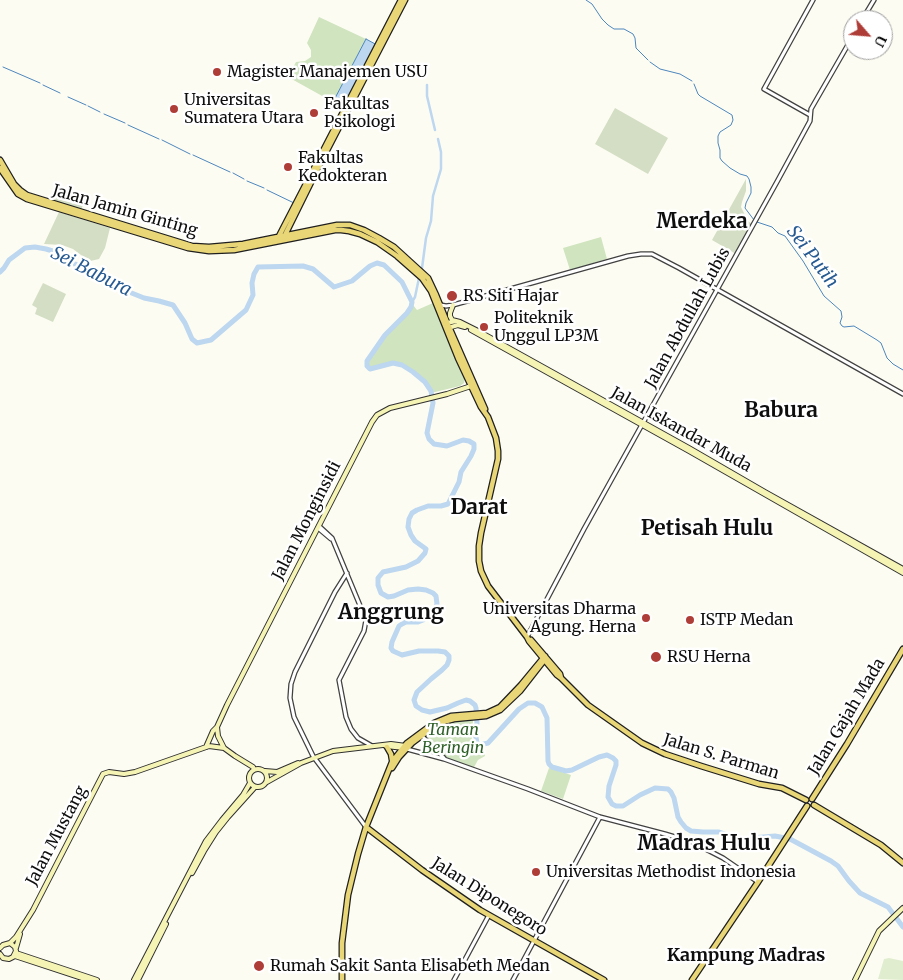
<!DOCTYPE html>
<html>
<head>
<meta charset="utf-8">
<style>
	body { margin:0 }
	#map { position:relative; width:903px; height:980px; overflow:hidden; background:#fdfcf2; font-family:Merriweather,serif }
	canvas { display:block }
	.north { position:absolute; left:843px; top:10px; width:50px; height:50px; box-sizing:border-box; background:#fff; border:1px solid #9f9f9f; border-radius:50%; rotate:117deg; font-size:14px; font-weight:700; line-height:20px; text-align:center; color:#0e0e0e }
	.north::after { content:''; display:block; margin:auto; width:18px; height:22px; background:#ae3c37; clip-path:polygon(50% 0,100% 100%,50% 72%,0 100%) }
</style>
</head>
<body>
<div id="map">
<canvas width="903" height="980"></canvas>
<div class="north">U</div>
</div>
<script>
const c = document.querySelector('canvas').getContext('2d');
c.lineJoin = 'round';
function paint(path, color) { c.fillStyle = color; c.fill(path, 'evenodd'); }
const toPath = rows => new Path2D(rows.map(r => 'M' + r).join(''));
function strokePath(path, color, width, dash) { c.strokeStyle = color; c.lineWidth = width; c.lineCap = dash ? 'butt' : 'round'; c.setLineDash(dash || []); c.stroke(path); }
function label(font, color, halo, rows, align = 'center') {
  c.font = font + ' Merriweather,serif'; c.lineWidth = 5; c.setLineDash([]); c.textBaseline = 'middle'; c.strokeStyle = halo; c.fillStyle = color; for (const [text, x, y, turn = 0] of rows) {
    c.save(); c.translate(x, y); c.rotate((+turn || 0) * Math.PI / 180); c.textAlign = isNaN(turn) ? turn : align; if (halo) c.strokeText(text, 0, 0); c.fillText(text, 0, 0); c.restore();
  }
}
const green = toPath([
	[319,17,366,39,333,102,288,77,296,62,305,61,311,57,311,50,307,43],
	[601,237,607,259,570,270,563,248],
	[433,303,465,378,464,383,460,386,431,393,425,382,413,372,402,365,393,363,370,369,367,361,376,348,386,334,413,305,417,310],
	[473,720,471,753,484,751,485,756,478,760,473,769,446,757,424,736,439,725,451,721],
	[549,768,571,775,563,799,541,791]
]);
const cemetery = toPath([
	[615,108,668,138,648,174,595,144],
	[746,179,746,191,742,202,741,207,748,221,752,224,736,254,712,240],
	[61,188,85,200,81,210,53,201],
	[59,212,110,228,105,248,99,259,86,262,81,255,73,249,62,245,44,244],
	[43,283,66,294,53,322,35,314,37,308,32,305]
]);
const pitch = toPath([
	[889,958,903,961,903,980,878,979,884,959]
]);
const water = toPath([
	[366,39,377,45,345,108,333,102,366,39]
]);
const stream = toPath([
	[586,0,592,4,602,19,608,25,614,29,624,29,633,34,635,38,636,48,648,60],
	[650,62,660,69,680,74,692,81],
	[3,67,40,83],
	[694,84,698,94,700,96,732,115,733,120,731,125,720,132,718,136,718,143,720,150,720,158,722,161,730,168,740,174,747,176,749,179,751,187,751,193,746,203,745,208,754,220],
	[43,85,60,93],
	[68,97,86,105],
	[88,106,100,112],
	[104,114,125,123],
	[128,125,159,139],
	[162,140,190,154],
	[193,155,230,172],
	[233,173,244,179],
	[247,181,264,188],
	[267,190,294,203],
	[757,222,772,227,778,233,785,236,803,261,824,296,841,311,842,317,840,323,842,326,844,327,854,326,877,340,881,343,887,358,893,364,903,370]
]);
const canal = toPath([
	[427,85,427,96,435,130],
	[422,268,426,238,431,221,433,196,441,169,441,152,438,139],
	[412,302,415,297,419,278]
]);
const river = toPath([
	[0,272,4,268,9,260,25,248,35,247,46,249,66,255,71,263,85,267,90,275,97,279,144,298,159,301,173,305,185,323,192,339,197,343,211,340,246,310,253,295,252,283,254,274,258,267,303,266,313,269,334,287,352,281,370,266,377,263,384,265,402,282,412,302,411,307,407,313,385,335,367,361,367,366,370,369,393,363,402,365,413,372,425,382,431,391,433,403,427,433,429,439,434,444,447,446,463,440,469,441,474,444,474,449,471,456,461,472,459,482,448,504,441,506,428,506,417,510,412,513,409,519,408,527,411,535,415,541,426,549,425,553,418,561,406,567,383,572,378,578,378,585,381,593,388,597,394,596,408,590,418,589,426,590,433,593,436,596,437,604,433,612,423,620,418,622,406,622,402,624,399,626,392,642,391,648,393,651,402,655,419,651,438,651,445,652,449,656,449,660,447,665,442,670,431,679,417,692,414,700,416,706,422,710,430,712,447,708,458,703,466,700,470,701,475,705,476,708,477,723,475,732,477,743,480,745,488,743,519,709,528,703,535,703,542,707,547,718,548,761,549,764,552,767,566,771,572,770,599,757,607,755,613,758,616,761,616,765,609,786,608,797,612,804,616,806,623,806,640,795,655,788,668,789,671,792,674,798,678,817,681,822,686,828,691,831,703,832,719,832,740,839,775,836,790,839,831,861,838,866,849,881,860,893,888,907,903,927]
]);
const tertiary = toPath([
	[862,20,874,0],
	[810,115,764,89,813,0],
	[441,305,446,306,453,305,628,256,641,254,652,254,679,268,903,394],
	[319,526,332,538,366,620,364,631,339,680,346,717,351,729,358,738,372,746],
	[318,528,331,539],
	[347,573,335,592,295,672,291,684,290,698,294,717,313,756,366,827],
	[527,637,584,529,778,180,810,121,811,109,853,36],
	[422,736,444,758],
	[407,749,444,759,528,789,600,817,665,834,692,842,723,858,758,882],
	[454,980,489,915],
	[513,980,600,817]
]);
const secondary = toPath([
	[453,305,450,313,450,316,452,320,456,321],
	[447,323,456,321,460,322,480,332,689,448,765,492,903,569],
	[448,328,458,325,465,327],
	[471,330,689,451,903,573],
	[386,746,404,748],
	[206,747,213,731,217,727],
	'249 778a9 9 0 1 1 18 0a9 9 0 1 1-18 0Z',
	[254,770,253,767,235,756,224,748,218,736,217,727,227,705,372,422,377,415,390,408,447,394,471,386],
	[265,771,277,772,298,763],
	[267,782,301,763,333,751,391,744,406,746],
	[192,873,204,851,216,832,228,817,255,787],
	[10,943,16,937,33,910,103,774,109,772,124,774,135,772,209,746,224,748],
	[0,948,3,945,10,943,15,947,16,951,13,957,9,959,3,958,0,954],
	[16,948,20,934],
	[16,953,97,980],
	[15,956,88,980],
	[134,980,206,841,222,820,243,795,250,783],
	[138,980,166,924],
	[855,980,879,931,903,908]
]);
const primary = toPath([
	[0,160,14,184,20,190,27,195,192,246,209,247,243,244,337,225,350,225,364,230,379,238,394,247,428,278,436,295,449,327,485,409],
	[0,168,18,194,27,199,188,248,209,251,234,250,335,230,341,230,349,231,360,234,377,242,397,256,422,278,431,291,458,358,481,407,488,417,496,438,498,451,498,459,481,533,479,546,479,561,481,571,488,586,527,637,529,641,557,675,561,678,588,705,642,743,665,754,701,766,759,784,782,788,806,800],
	[284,237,323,158,405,0],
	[278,238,401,0],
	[531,640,560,674,561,678],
	[387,747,391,754,392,760],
	[392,768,399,757,412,743,439,723,454,719,486,716,500,710,520,691,545,659],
	[812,799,847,744,903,649],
	[814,805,881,845,903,863],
	[366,827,422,870,480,910,604,980],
	[342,980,342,943,348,895,358,854,366,827,392,762,407,743,434,723,451,716,487,713,500,707,521,685,545,656],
	[692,980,758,882,807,806]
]);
const markers = [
	[217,72,5,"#ae3c37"],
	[174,109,5,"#ae3c37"],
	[314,113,5,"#ae3c37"],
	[288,167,5,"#ae3c37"],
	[452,296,6,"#ae3c37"],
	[484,327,5,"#ae3c37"],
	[646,618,5,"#ae3c37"],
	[690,620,5,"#ae3c37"],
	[656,657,6,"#ae3c37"],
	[536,872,5,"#ae3c37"],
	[259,966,6,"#ae3c37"]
];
const poiNames = [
	["Magister Manajemen USU",227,72],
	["Universitas",184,100],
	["Sumatera Utara",184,118],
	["Fakultas",324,104],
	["Psikologi",324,122],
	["Fakultas",298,158],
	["Kedokteran",298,176],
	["RS Siti Hajar",463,296],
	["Politeknik",494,318],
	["Unggul LP3M",494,336],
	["Universitas Dharma",636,609,"right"],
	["Agung. Herna",636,627,"right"],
	["ISTP Medan",700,620],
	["RSU Herna",667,657],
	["Universitas Methodist Indonesia",546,872],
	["Rumah Sakit Santa Elisabeth Medan",270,966]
];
const streetNames = [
	["Jalan Jamin Ginting",125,211,16],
	["Jalan Abdullah Lubis",688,318,-61],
	["Jalan Iskandar Muda",681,430,29],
	["Jalan Monginsidi",307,521,-63],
	["Jalan Gajah Mada",847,717,-59],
	["Jalan S. Parman",721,757,17],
	["Jalan Mustang",57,836,-62],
	["Jalan Diponegoro",489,897,32]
];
const parkNames = [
	["Taman",453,730],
	["Beringin",453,748]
];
const waterNames = [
	["Sei Putih",812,257,53],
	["Sei Babura",91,272,27]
];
const neighbourhoodNames = [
	["Kampung Madras",746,956]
];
const districtNames = [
	["Merdeka",702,222],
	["Babura",781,411],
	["Darat",479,508],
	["Petisah Hulu",707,529],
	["Anggrung",391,613],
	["Madras Hulu",704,844]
];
paint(green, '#cfe4bf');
paint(cemetery, '#d3dec4');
paint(pitch, '#e0edcf');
paint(water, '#bcd7ef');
strokePath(water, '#4c86bd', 1);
strokePath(stream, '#4c86bd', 1);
strokePath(canal, '#bcd7ef', 2.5);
strokePath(river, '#bcd7ef', 5);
strokePath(tertiary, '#414141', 5.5);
strokePath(secondary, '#303030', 6);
strokePath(primary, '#1f1f1f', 7);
strokePath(tertiary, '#fff', 3);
strokePath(secondary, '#f5f4b5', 4);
strokePath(primary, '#e8d677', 4.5);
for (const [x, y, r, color] of markers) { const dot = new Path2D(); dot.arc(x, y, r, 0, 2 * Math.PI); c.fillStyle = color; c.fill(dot); strokePath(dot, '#fff', 2); }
label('16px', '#0e0e0e', '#fff', poiNames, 'left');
label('16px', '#0e0e0e', '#fff', streetNames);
label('italic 16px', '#2d5f26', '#fff', parkNames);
label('italic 18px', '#265a91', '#fff', waterNames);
label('bold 18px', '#0e0e0e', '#fff', neighbourhoodNames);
label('bold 21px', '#0e0e0e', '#fff', districtNames);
</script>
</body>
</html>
